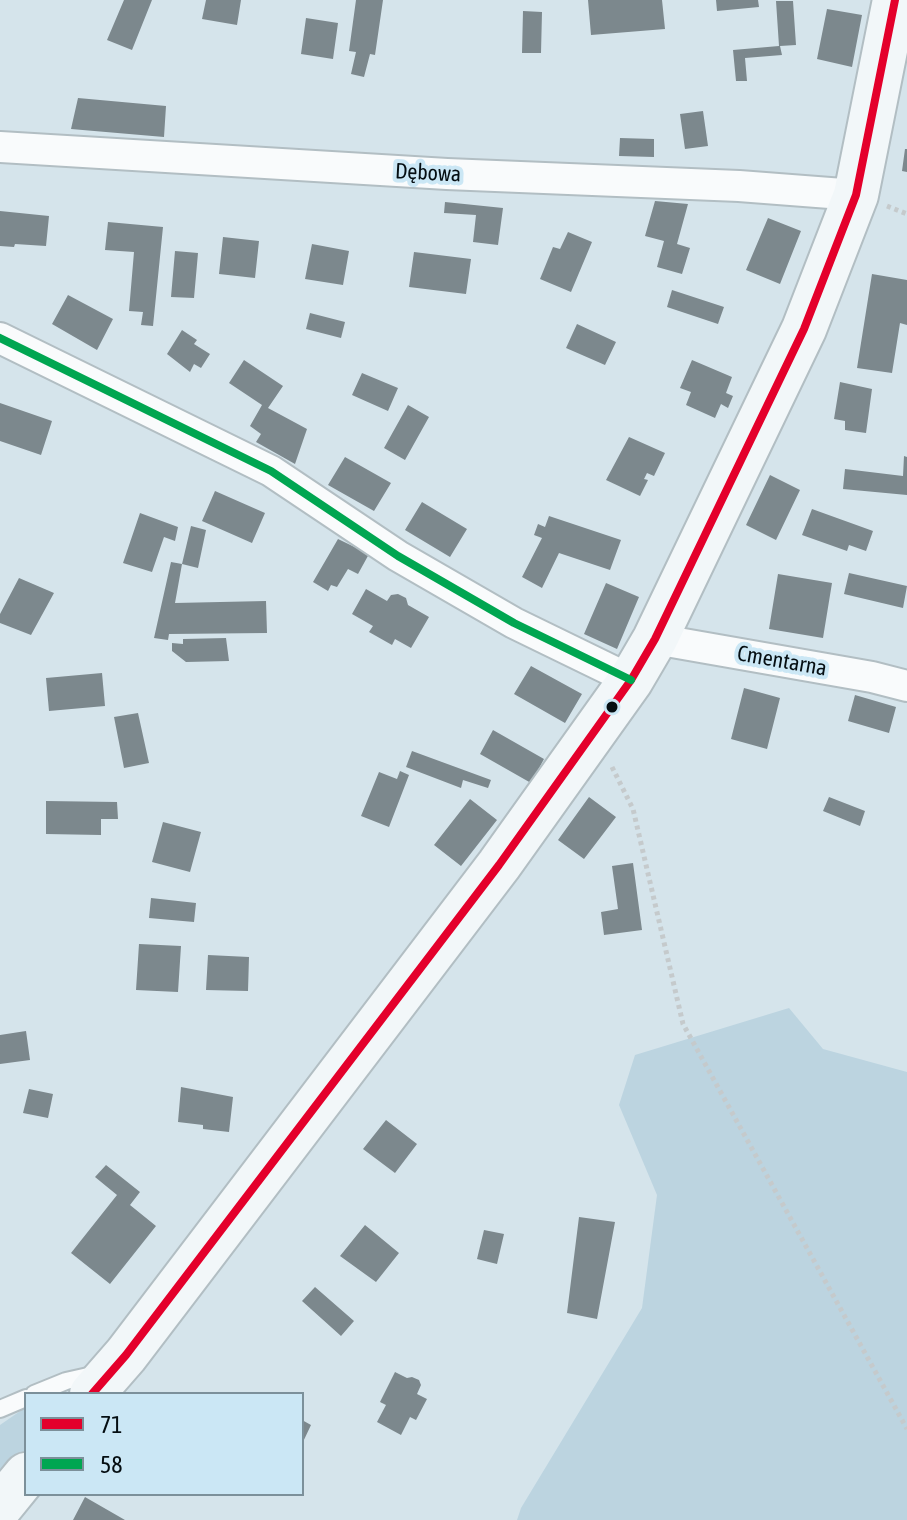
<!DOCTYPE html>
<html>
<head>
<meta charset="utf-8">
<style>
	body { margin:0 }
	#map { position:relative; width:907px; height:1520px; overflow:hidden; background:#d5e4eb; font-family:"Asap Condensed",sans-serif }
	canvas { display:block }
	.legend { position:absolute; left:24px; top:1392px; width:280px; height:104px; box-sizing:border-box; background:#cbe7f5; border:2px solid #7c909a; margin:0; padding:10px 14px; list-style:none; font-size:24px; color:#050e12 }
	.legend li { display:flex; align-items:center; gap:16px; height:40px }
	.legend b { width:40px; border:2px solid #7c909a }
</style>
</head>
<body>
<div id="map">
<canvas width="907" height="1520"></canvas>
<ul class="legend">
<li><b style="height:10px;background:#e4002b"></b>71</li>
<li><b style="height:10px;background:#00a651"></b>58</li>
</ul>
</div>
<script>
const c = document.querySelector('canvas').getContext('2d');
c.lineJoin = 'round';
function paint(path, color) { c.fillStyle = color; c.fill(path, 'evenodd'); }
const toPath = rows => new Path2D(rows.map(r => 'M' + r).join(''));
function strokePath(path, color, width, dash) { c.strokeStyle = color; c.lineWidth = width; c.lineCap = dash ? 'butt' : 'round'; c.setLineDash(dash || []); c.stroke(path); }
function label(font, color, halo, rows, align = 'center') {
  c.font = font + ' "Asap Condensed",sans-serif'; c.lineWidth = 8; c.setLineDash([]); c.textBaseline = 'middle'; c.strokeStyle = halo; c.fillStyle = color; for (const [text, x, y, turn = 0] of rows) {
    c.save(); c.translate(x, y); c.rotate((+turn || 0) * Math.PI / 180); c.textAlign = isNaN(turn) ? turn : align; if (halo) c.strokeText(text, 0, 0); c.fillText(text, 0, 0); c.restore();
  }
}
const green = toPath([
	[789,1008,823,1049,907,1072,907,1520,517,1520,521,1508,642,1308,657,1195,619,1105,635,1055],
	[26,1407,26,1452,14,1467,0,1471,0,1425]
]);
const building = toPath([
	[124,0,152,0,132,50,107,40],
	[206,0,241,0,237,25,202,19],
	[356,0,383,0,375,55,370,54,364,77,351,74,356,52,349,51],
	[588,0,662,0,665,29,591,35],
	[716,0,758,0,759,7,717,11],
	[776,1,793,1,796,45,780,46,782,55,745,58,747,81,736,81,733,50,779,46],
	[827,9,862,15,852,67,817,59],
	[523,11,542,12,541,53,522,53],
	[306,18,338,23,333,59,301,54],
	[78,98,166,106,164,137,71,129],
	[703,111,708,146,685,149,680,114],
	[620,138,654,139,654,157,619,156],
	[905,149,907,149,907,172,902,171],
	[655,201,688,204,677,244,690,248,682,274,657,267,664,241,645,236],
	[445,202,503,208,498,245,473,242,476,215,444,213],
	[0,211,49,216,46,246,15,244,14,247,0,246],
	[768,218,801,231,780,284,746,270],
	[108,222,163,227,153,326,141,325,143,312,129,311,134,252,105,250],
	[568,232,592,242,571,292,540,279,553,247,560,249],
	[223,237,259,241,255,278,219,274],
	[312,244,349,251,343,285,305,279],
	[175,251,198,253,194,298,171,297],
	[414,252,471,259,466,294,409,287],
	[872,274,907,280,907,325,900,323,892,373,857,368],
	[672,290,724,307,718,324,667,307],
	[68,295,113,319,97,350,52,324],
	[310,313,345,322,341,338,306,329],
	[577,324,616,342,605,365,566,348],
	[182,330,197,340,194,344,210,354,201,368,194,364,190,372,167,354],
	[244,360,283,386,268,408,307,429,295,464,256,442,261,434,250,426,262,405,229,383],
	[692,360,732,377,726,393,733,396,728,408,721,404,715,418,686,405,691,392,680,388],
	[362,373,398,388,388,411,352,395],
	[840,382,872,389,866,433,845,430,845,421,834,419],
	[0,403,52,421,41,455,0,441],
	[408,405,429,417,405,460,384,448],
	[629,437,665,453,654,476,647,473,644,479,648,480,640,496,606,480],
	[904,456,907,457,907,495,843,489,845,469,903,476],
	[345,457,391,483,374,511,328,485],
	[770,475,800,490,776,540,746,525],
	[215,491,265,513,252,543,202,521],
	[422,502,467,529,450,557,405,530],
	[812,509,873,531,866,551,849,545,847,551,802,535],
	[140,513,178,527,175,541,164,537,152,572,123,563],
	[549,516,621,540,610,570,559,553,542,588,522,577,542,538,534,535,538,524,545,527],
	[191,526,206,530,198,568,182,564,175,603,266,601,267,633,169,634,168,640,154,638,171,562,182,564],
	[338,539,369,554,358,574,348,569,337,587,331,585,328,591,313,582],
	[849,573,907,586,903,608,844,594],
	[778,574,832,583,823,638,769,629],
	[19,578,54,593,31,635,0,623,0,614],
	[606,583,639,597,617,649,584,634],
	[366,589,387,601,391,595,398,594,406,598,408,605,429,617,411,648,395,639,392,645,369,632,373,626,352,614],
	[226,638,229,661,186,662,172,651,172,643,183,644,183,639],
	[531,666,582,694,565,723,514,694],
	[102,673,105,706,49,711,46,678],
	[744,688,780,698,767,749,731,739],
	[855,695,896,707,889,733,848,721],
	[138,713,149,763,124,768,114,717],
	[493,730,544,759,531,783,480,754],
	[412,751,491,780,488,788,463,780,461,788,406,767],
	[400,771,409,775,389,827,361,816,379,772,397,779],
	[589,797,616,817,584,859,558,840],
	[829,797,865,811,860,826,823,811],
	[470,799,497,820,461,866,434,845],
	[46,801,117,802,118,819,101,819,101,835,46,834],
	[163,822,201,832,190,872,152,862],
	[633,863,642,930,604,935,601,912,618,909,612,866],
	[151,898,196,903,194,922,149,918],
	[139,944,181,946,178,992,136,990],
	[208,955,249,957,248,991,206,990],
	[26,1031,30,1060,0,1064,0,1035],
	[181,1087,233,1097,229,1132,203,1129,203,1125,178,1122],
	[29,1089,53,1094,48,1118,23,1113],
	[386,1120,417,1144,395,1173,363,1149],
	[106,1165,140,1192,130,1205,156,1226,110,1284,71,1253,117,1195,95,1177],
	[579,1217,615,1222,597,1319,567,1313],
	[365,1225,399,1253,376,1282,340,1256],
	[484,1230,504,1234,497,1264,477,1259],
	[315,1287,354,1321,341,1336,302,1301],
	[395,1372,407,1378,412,1377,419,1380,421,1385,417,1394,427,1399,416,1420,410,1417,401,1435,377,1422,386,1405,380,1402],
	[302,1420,311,1425,302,1444],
	[85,1497,125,1520,73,1520]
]);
const path = toPath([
	[887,206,907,214],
	[612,767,633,809,683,1024,907,1429]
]);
const lane = toPath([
	[34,1394,66,1381,97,1374],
	[0,1409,26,1398]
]);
const street = toPath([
	[0,147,447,174,739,186,856,195],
	[0,338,271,471,398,556,514,623,631,680],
	[655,639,872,677,907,686]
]);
const secondary = toPath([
	[92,1394,126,1355,499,865,631,680,655,639,804,329,856,195,895,0],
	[0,1507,26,1475]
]);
const bus1 = toPath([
	[92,1394,126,1355,499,865,631,680,655,639,804,329,856,195,895,0]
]);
const bus2 = toPath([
	[0,338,271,471,398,556,514,623,631,680]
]);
const markers = [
	[612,707,7,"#050e12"]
];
const streetNames = [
	["Dębowa",428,173,3],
	["Cmentarna",782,661,10]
];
paint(green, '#bcd4e0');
paint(building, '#7c888d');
strokePath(lane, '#b2bec3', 20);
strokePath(street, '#b2bec3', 34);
strokePath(secondary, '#b2bec3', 48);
strokePath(path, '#c5cacc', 5, [4, 4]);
strokePath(lane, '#f9fbfc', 16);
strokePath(street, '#f9fbfc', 30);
strokePath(secondary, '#f2f7f9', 44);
strokePath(bus1, '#e4002b', 8);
strokePath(bus2, '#00a651', 8);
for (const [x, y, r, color] of markers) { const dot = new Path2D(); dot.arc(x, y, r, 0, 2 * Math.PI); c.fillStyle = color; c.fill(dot); strokePath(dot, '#cbe7f5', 3); }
label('22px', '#050e12', '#cbe7f5', streetNames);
</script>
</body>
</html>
